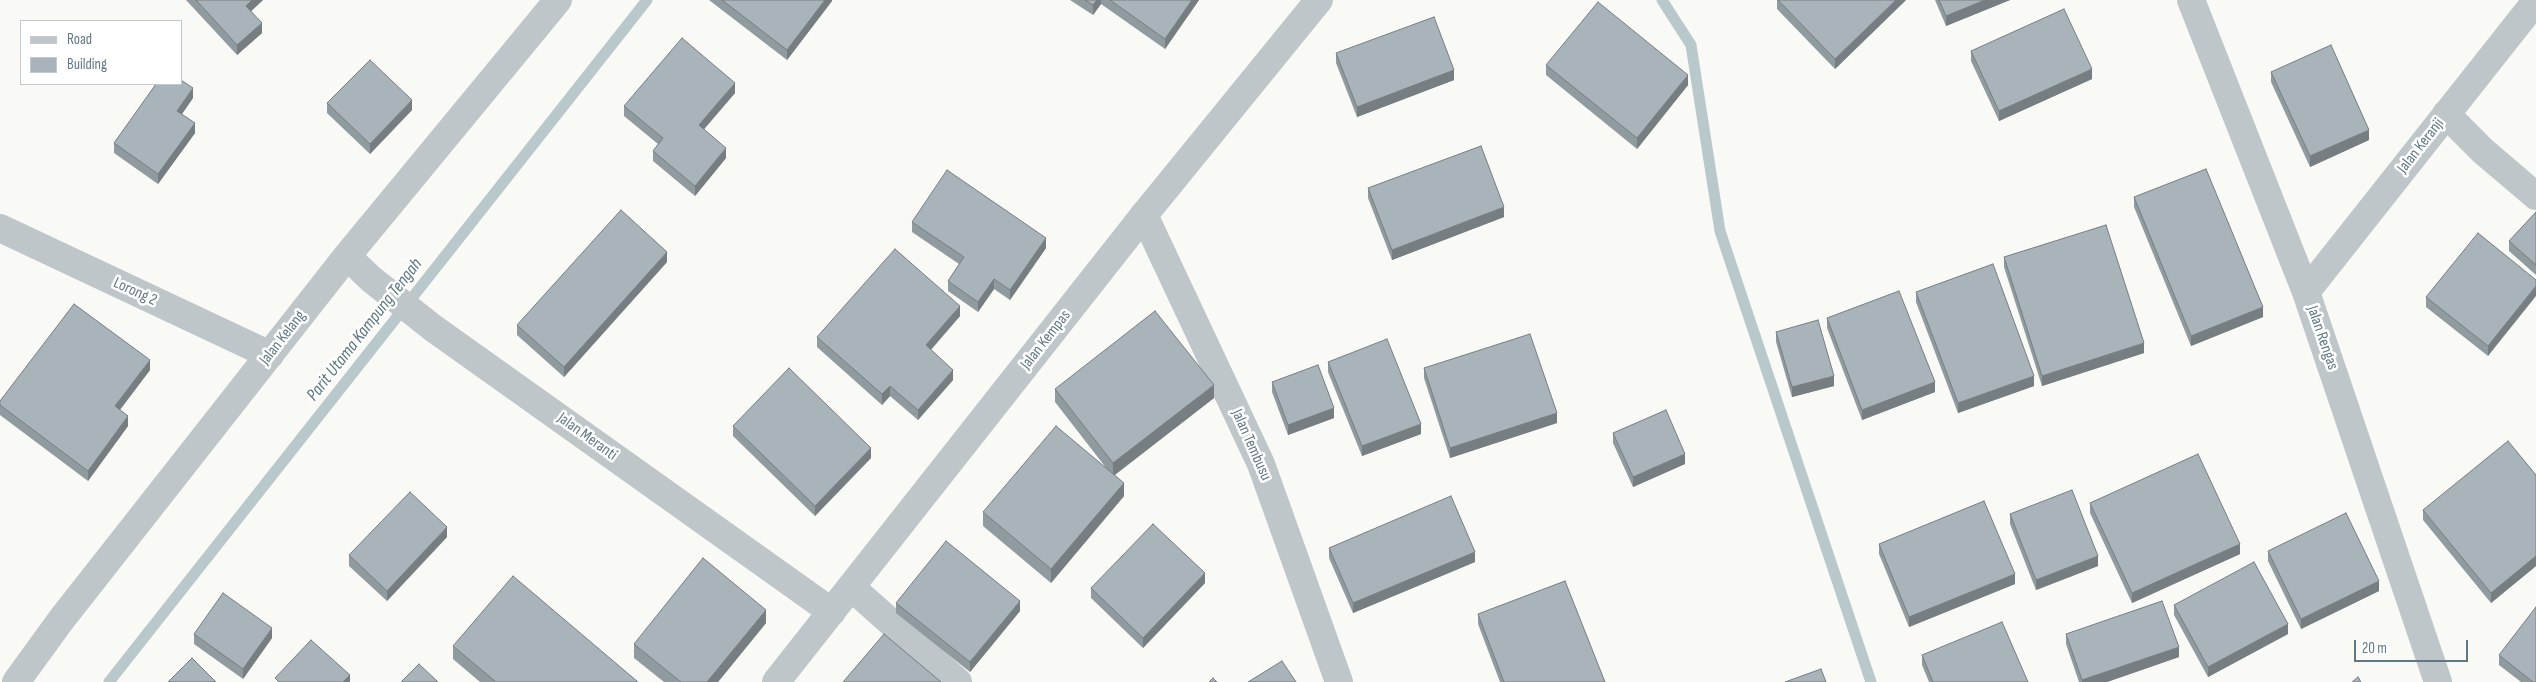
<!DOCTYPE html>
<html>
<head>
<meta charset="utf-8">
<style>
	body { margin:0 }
	#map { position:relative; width:2536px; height:682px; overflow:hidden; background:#f9f9f6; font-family:"Sofia Sans Condensed",sans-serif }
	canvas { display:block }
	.legend { position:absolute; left:20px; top:20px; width:162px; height:65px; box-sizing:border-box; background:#fff; border:1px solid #c0c9ce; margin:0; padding:6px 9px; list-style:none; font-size:15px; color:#617884 }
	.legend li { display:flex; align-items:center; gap:10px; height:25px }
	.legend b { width:25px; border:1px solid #c0c9ce }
	.scale { position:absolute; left:2354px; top:640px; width:114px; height:22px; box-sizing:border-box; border:2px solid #617884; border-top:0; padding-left:6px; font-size:15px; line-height:18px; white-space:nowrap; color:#617884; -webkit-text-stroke:4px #fff; paint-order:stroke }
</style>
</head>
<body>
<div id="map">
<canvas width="2536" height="682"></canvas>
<ul class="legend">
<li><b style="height:6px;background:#bfc6c9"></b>Road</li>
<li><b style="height:14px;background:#a8b4b9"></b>Building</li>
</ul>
<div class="scale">20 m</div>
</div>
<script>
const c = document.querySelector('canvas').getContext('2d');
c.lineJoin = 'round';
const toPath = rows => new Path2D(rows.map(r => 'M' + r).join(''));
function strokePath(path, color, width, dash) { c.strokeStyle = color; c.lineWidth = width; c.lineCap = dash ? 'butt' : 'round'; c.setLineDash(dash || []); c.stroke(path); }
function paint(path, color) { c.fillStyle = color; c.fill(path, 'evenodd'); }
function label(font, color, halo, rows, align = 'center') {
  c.font = font + ' "Sofia Sans Condensed",sans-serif'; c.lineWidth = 5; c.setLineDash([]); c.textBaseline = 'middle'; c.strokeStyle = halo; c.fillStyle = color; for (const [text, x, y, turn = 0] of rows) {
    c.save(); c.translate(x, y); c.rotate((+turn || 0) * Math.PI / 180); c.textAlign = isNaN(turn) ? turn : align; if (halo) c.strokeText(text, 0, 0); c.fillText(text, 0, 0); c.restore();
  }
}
const stream = toPath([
	[1662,0,1691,45,1720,231,1871,682],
	[109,682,647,0]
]);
const minor = toPath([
	[2191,0,2306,292,2438,682],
	[2446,114,2483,151,2536,196],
	[1144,215,1261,464,1339,682],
	[0,228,270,355],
	[347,256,371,279,433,328,832,612],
	[2306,292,2536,1],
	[851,587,958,682],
	[16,682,61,620,347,256,558,0]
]);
const tertiary = toPath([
	[776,682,1144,215,1319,0]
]);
const wall = toPath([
	[186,0,263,0,251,11,262,33,237,55],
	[709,0,832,0,832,1,787,60],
	[1070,0,1199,0,1165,49,1101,4,1093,15],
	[1777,0,1906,0,1835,69,1777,9],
	[1935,0,2010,0,1946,26],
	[1971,51,2092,79,1999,121,1971,61],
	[1336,53,1454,80,1357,117,1336,63],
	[1546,65,1688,85,1637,149,1546,75],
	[2271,72,2369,140,2310,167,2271,82],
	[735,93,704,129,726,158,695,196,653,161,653,151,658,144,624,116,624,106],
	[193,98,182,114,195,133,158,184,114,153,114,143],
	[327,103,412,110,370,154,327,113],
	[1368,188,1504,217,1392,260,1368,198],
	[2134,197,2263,317,2191,346,2134,207],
	[2536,212,2536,275,2509,251,2509,241],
	[912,222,1046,248,1010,300,994,289,978,312,948,291,948,281,959,264,912,232],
	[2004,257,2144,353,2042,386,2004,267],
	[667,262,564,377,517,335,517,325],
	[2536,280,2488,356,2426,307,2426,297],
	[1916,292,2034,386,1958,413,1916,302],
	[960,316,931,350,953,380,918,420,890,396,882,405,817,347,817,337],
	[1827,318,1935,392,1862,420,1827,328],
	[1776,332,1834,386,1792,397,1776,342],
	[1328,362,1421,434,1362,456,1328,372],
	[1424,368,1557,423,1450,458,1424,378],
	[150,370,120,410,128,426,88,481,0,415,0,401],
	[1272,382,1334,418,1288,435,1272,392],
	[1055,389,1214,398,1115,475,1124,496,1051,583,983,526,983,512,1107,469,1055,402],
	[733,426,871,458,815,516,733,436],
	[1613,433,1685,464,1633,487,1613,443],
	[2536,475,2536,566,2491,603,2423,520,2423,510],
	[2090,503,2240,554,2132,603,2090,513],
	[2010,514,2098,566,2036,590,2010,524],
	[447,537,387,601,349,566,349,555],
	[1879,544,2015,584,1909,627,1879,554],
	[1329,548,1475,562,1353,613,1329,558],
	[2268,551,2379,591,2301,629,2268,561],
	[1205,583,1143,648,1091,598,1091,588],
	[896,603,1020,611,970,672,896,613],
	[2174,605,2288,634,2208,677,2174,615],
	[1478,614,1605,682,1500,682,1478,624],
	[766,623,718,682,664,682,634,658,634,644],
	[194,634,272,638,243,679,194,644],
	[2066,634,2179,657,2107,682,2079,682,2066,644],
	[453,646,638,682,480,682,453,659],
	[1922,655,2028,682,1929,682,1922,665],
	[2499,655,2536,682,2521,682,2499,665]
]);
const shadedWall = toPath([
	[252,0,263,0,246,16,246,6],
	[825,0,832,0,832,1,787,60,787,50],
	[1097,0,1101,0,1101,4,1093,15,1093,5],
	[1192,0,1199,0,1165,49,1165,39],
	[1896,0,1906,0,1835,69,1835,59],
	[1985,0,2010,0,1946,26,1946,16],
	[262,23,262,33,237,55,237,45],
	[2092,69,2092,79,1999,121,1999,111],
	[1454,70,1454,80,1357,117,1357,107],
	[1688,75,1688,85,1637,149,1637,138],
	[735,83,735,93,699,135,699,125],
	[193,88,193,98,177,121,177,111],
	[412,100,412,110,370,154,370,144],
	[195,123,195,133,158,184,158,174],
	[2369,130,2369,140,2310,167,2310,156],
	[726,148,726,158,695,196,695,186],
	[1504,207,1504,217,1392,260,1392,250],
	[1046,238,1046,248,1010,300,1010,290],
	[667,252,667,262,564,377,564,367],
	[994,279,994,289,978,312,978,302],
	[2536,286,2536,296,2488,356,2488,346],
	[960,306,960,316,926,355,926,345],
	[2263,307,2263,317,2191,346,2191,336],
	[2144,343,2144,353,2042,386,2042,376],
	[150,360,150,370,115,416,115,406],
	[953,370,953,380,918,420,918,410],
	[1834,376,1834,386,1792,397,1792,387],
	[2034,376,2034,386,1958,413,1958,403],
	[1935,382,1935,392,1862,420,1862,410],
	[1214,385,1214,398,1113,476,1113,463],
	[890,386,890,396,882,405,882,394],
	[1334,408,1334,418,1288,435,1288,425],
	[1557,413,1557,423,1450,458,1450,448],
	[128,416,128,426,88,481,88,471],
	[1421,424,1421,434,1362,456,1362,446],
	[871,448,871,458,815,516,815,506],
	[1685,454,1685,464,1633,487,1633,477],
	[1124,483,1124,496,1051,583,1051,569],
	[447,527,447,537,387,601,387,591],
	[2240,544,2240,554,2132,603,2132,593],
	[1475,552,1475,562,1353,613,1353,603],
	[2098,556,2098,566,2036,590,2036,580],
	[2536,556,2536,566,2491,603,2491,593],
	[1205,573,1205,583,1143,648,1143,638],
	[2015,574,2015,584,1909,627,1909,617],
	[2379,581,2379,591,2301,629,2301,619],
	[1020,601,1020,611,970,672,970,662],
	[766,610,766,623,718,682,707,682],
	[2288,624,2288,634,2208,677,2208,667],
	[272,628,272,638,243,679,243,669],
	[2179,647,2179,657,2107,682,2082,682,2082,680],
	[350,675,350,682,343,682]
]);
const building = toPath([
	[196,0,252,0,246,6,262,23,237,45,196,0],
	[722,0,825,0,787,50,722,0],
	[1085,0,1097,0,1093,5,1085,0],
	[1110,0,1192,0,1165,39,1110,0],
	[1778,0,1896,0,1835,59,1778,0],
	[1939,0,1985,0,1946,16,1939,0],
	[1598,2,1688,75,1637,138,1546,65,1598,2],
	[2064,9,2092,69,1999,111,1971,51,2064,9],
	[1434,17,1454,70,1357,107,1336,53,1434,17],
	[682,38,735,83,699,125,726,148,695,186,653,151,663,138,624,106,682,38],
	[2331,45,2369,130,2310,156,2271,72,2331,45],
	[370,60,412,100,370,144,327,103,370,60],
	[181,80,193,88,177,111,195,123,158,174,114,143,156,84,181,84,181,80],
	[1481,146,1504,207,1392,250,1368,188,1481,146],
	[2206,169,2263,307,2191,336,2134,197,2206,169],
	[947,170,1046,238,1010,290,994,279,978,302,948,281,964,257,912,222,947,170],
	[621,210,667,252,564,367,517,325,621,210],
	[2536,212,2536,265,2509,241,2536,212],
	[2106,225,2144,343,2042,376,2004,257,2106,225],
	[2478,233,2536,280,2536,286,2488,346,2426,297,2478,233],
	[895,249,960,306,926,345,953,370,918,410,890,386,882,394,817,337,895,249],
	[1993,264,2034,376,1958,403,1916,292,1993,264],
	[1899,291,1935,382,1862,410,1827,318,1899,291],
	[74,304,150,360,115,406,128,416,88,471,0,405,0,401,74,304],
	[1155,311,1214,385,1113,463,1055,389,1155,311],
	[1818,320,1834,376,1792,387,1776,332,1818,320],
	[1530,334,1557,413,1450,448,1424,368,1530,334],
	[1387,339,1421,424,1362,446,1328,362,1387,339],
	[1318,365,1334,408,1288,425,1272,382,1318,365],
	[789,368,871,448,815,506,733,426,789,368],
	[1666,410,1685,454,1633,477,1613,433,1666,410],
	[1056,426,1124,483,1051,569,983,512,1056,426],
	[2508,441,2536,475,2536,556,2491,593,2423,510,2508,441],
	[2198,454,2240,544,2132,593,2090,503,2198,454],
	[2072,490,2098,556,2036,580,2010,514,2072,490],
	[410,492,447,527,387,591,349,555,410,492],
	[1451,496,1475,552,1353,603,1329,548,1451,496],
	[1984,501,2015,574,1909,617,1879,544,1984,501],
	[2346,513,2379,581,2301,619,2268,551,2346,513],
	[1153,524,1205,573,1143,638,1091,588,1153,524],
	[946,541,1020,601,970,662,896,603,946,541],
	[703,558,766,610,707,682,681,682,634,644,703,558],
	[2254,562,2288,624,2208,667,2174,605,2254,562],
	[513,576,638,682,496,682,453,646,513,576],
	[1565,581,1605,682,1504,682,1478,614,1565,581],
	[223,593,272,628,243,669,194,634,223,593],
	[2162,601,2179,647,2082,680,2066,634,2162,601],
	[2536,607,2536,682,2533,682,2499,655,2536,607],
	[2002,622,2028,682,1933,682,1922,655,2002,622],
	[884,634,941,682,843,682,884,634],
	[311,640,350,675,343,682,279,682,275,678,311,640],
	[192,658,216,682,168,682,192,658],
	[1282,661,1296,682,1248,682,1282,661],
	[419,664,438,682,401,682,419,664],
	[1821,669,1826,682,1785,682,1821,669],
	[2358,677,2361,682,2352,682,2358,677],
	[1213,678,1217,682,1209,682,1213,678]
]);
const streetNames = [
	["Jalan Keranji",2421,146,-52],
	["Lorong 2",135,292,25],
	["Jalan Kelang",283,338,-52],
	["Jalan Rengas",2322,338,71],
	["Jalan Kempas",1046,340,-52],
	["Jalan Meranti",587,437,36],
	["Jalan Tembusu",1251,445,66]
];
const waterNames = [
	["Parit Utama Kampung Tengah",365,330,-52]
];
strokePath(stream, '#b8c8cb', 11);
strokePath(minor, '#bfc6c9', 28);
strokePath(tertiary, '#bfc6c9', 28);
paint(wall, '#909b9f');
paint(shadedWall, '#767e82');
paint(building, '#a8b4b9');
strokePath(building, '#767e82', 1);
label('16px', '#617884', '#fff', streetNames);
label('italic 18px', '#5c787e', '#fff', waterNames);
</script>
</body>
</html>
